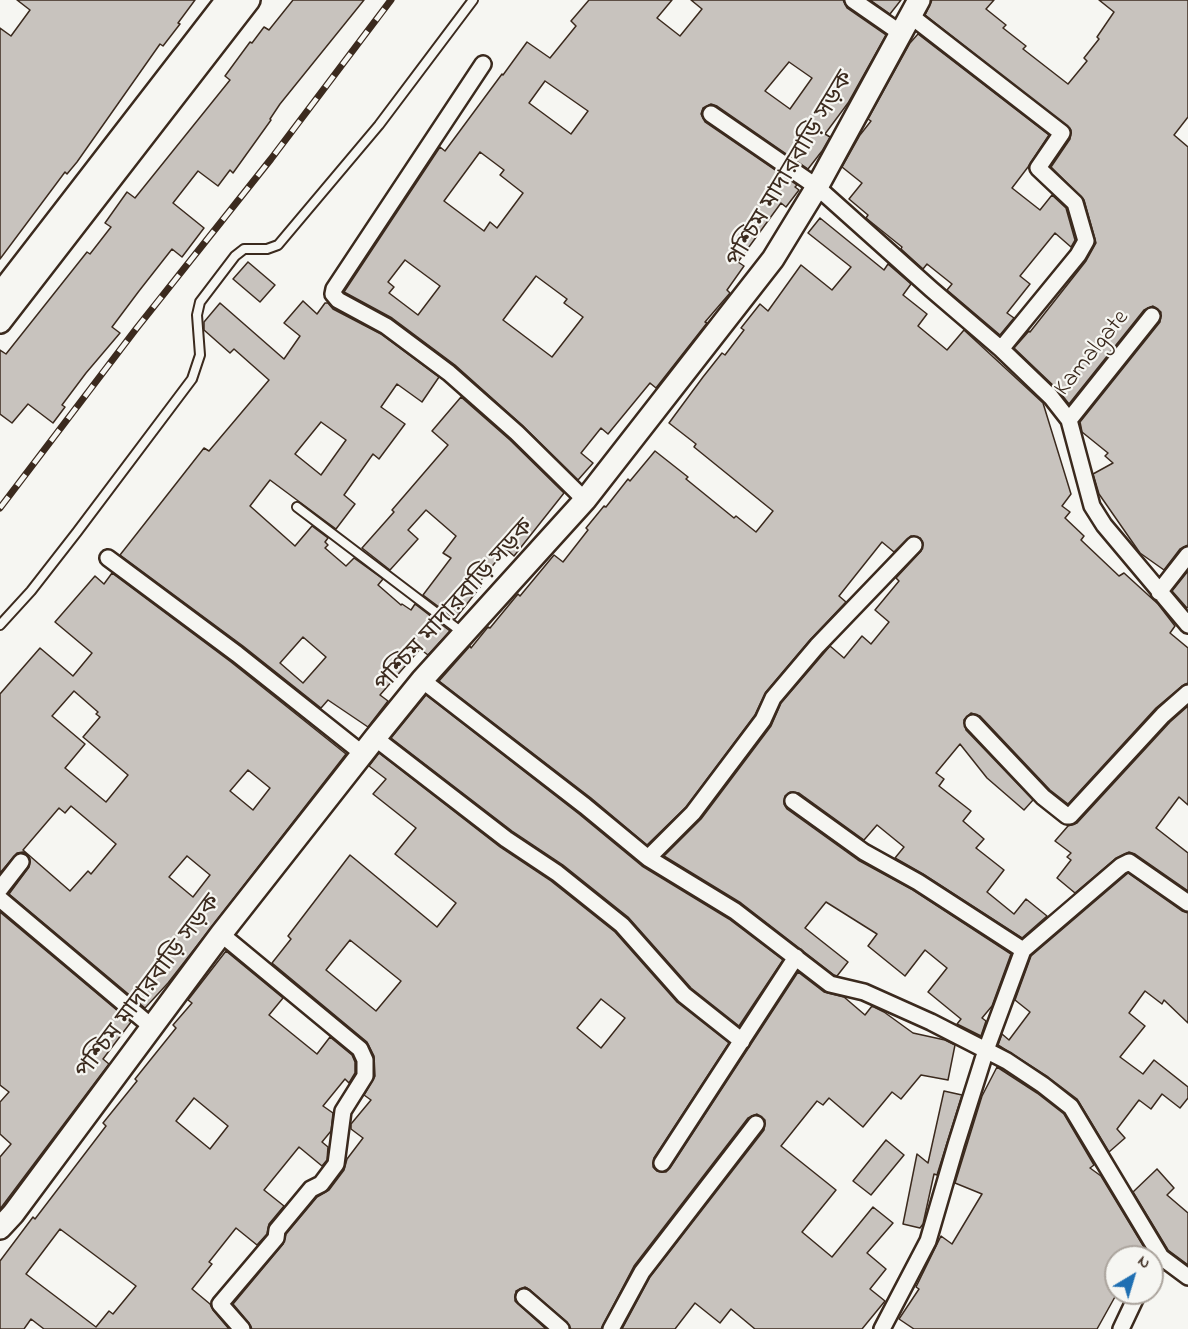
<!DOCTYPE html>
<html>
<head>
<meta charset="utf-8">
<style>
	body { margin:0 }
	#map { position:relative; width:1188px; height:1329px; overflow:hidden; background:#f6f6f2; font-family:"Indie Flower",sans-serif }
	canvas { display:block }
	.north { position:absolute; left:1104px; top:1245px; width:60px; height:60px; box-sizing:border-box; background:#f6f6f2; border:2px solid #aba49d; border-radius:50%; rotate:38deg; font-size:16px; font-weight:700; line-height:24px; text-align:center; color:#3b2a1e }
	.north::after { content:''; display:block; margin:auto; width:21px; height:27px; background:#1f6fb2; clip-path:polygon(50% 0,100% 100%,50% 72%,0 100%) }
</style>
</head>
<body>
<div id="map">
<canvas width="1188" height="1329"></canvas>
<div class="north">N</div>
</div>
<script>
const c = document.querySelector('canvas').getContext('2d');
c.lineJoin = 'round';
function paint(path, color) { c.fillStyle = color; c.fill(path, 'evenodd'); }
const toPath = rows => new Path2D(rows.map(r => 'M' + r).join(''));
function strokePath(path, color, width, dash) { c.strokeStyle = color; c.lineWidth = width; c.lineCap = dash ? 'butt' : 'round'; c.setLineDash(dash || []); c.stroke(path); }
function label(font, color, halo, rows, align = 'center') {
  c.font = font + ' "Indie Flower","Noto Sans Bengali",sans-serif'; c.lineWidth = 4.5; c.setLineDash([]); c.textBaseline = 'middle'; c.strokeStyle = halo; c.fillStyle = color; for (const [text, x, y, turn = 0] of rows) {
    c.save(); c.translate(x, y); c.rotate((+turn || 0) * Math.PI / 180); c.textAlign = isNaN(turn) ? turn : align; if (halo) c.strokeText(text, 0, 0); c.fillText(text, 0, 0); c.restore();
  }
}
const building = toPath([
	[17,0,195,0,178,23,180,24,163,46,160,44,77,162,67,174,65,172,0,259,0,28,11,36,30,10,17,0],
	[293,0,364,0,280,104,270,119,271,120,233,173,230,170,218,186,198,171,173,203,204,228,182,257,172,249,139,291,112,327,120,333,86,373,62,405,65,407,53,423,28,404,12,423,0,414,0,350,6,354,87,252,90,254,111,227,105,223,127,192,135,198,230,80,225,76,250,42,252,43,264,27,269,30,293,0],
	[589,0,672,0,657,18,680,36,702,9,691,0,843,0,847,8,886,35,848,103,825,134,830,137,822,151,808,169,717,106,711,104,703,108,701,114,705,122,797,185,795,187,799,190,786,207,781,203,738,262,744,266,727,290,730,293,705,322,707,323,656,388,650,383,608,434,601,428,581,453,593,463,578,480,523,426,455,365,392,318,344,292,440,147,445,151,502,74,503,75,527,42,550,58,576,26,571,21,589,0],
	[789,62,812,78,790,109,765,91,789,62],
	[545,81,588,111,571,134,529,103,545,81],
	[480,152,504,170,500,175,523,193,497,228,490,222,484,231,444,201,480,152],
	[405,260,440,286,418,315,389,293,394,287,388,282,405,260],
	[536,276,567,299,564,303,583,317,552,357,503,320,536,276],
	[870,0,901,0,890,14,870,0],
	[932,0,994,0,986,9,1006,25,1003,28,1026,46,1023,49,1068,84,1087,61,1084,58,1099,39,1097,37,1114,12,1099,0,1188,0,1188,117,1174,135,1188,147,1188,545,1180,549,1164,570,1140,553,1099,494,1093,474,1113,463,1105,456,1108,453,1082,432,1080,422,1160,322,1161,312,1153,306,1144,310,1069,404,1058,390,1014,348,1029,331,1030,332,1086,261,1096,243,1084,200,1051,167,1070,139,1071,130,925,15,932,0],
	[918,34,1049,135,1028,167,1012,188,1040,210,1052,195,1066,208,1075,240,1071,247,1055,233,1020,276,1030,284,1007,313,1014,318,1000,335,947,290,952,284,927,264,923,269,901,249,902,247,866,218,868,215,849,199,862,183,842,167,860,135,871,121,868,119,910,43,918,34],
	[820,218,884,270,888,264,911,284,903,295,927,314,918,326,947,350,964,330,1043,403,1071,494,1062,506,1070,512,1065,518,1084,536,1081,540,1119,576,1124,573,1158,604,1175,626,1170,633,1188,648,1188,683,1182,686,1156,708,1068,804,1050,790,980,716,971,713,964,720,966,730,1033,800,1024,810,987,778,960,744,936,773,944,779,939,786,971,811,963,821,984,839,976,848,1004,870,987,892,1014,914,1026,899,1047,916,1022,938,923,874,895,858,904,847,877,825,864,840,799,793,790,792,785,796,784,804,787,809,858,860,913,890,1011,954,992,1006,982,1018,986,1021,981,1036,957,1024,961,1019,928,992,947,968,925,950,905,976,868,946,877,934,826,902,805,928,848,962,837,976,834,975,741,903,664,856,701,819,771,726,781,703,830,646,844,658,862,636,871,644,889,622,875,610,899,581,896,578,921,551,923,543,920,538,911,536,894,552,882,542,839,596,846,602,810,640,766,692,755,715,686,807,647,845,591,798,439,681,470,646,471,648,488,627,490,628,518,594,520,596,554,555,563,562,588,530,586,528,604,506,606,507,628,479,630,481,655,451,688,477,686,479,734,518,736,516,756,532,773,511,694,447,696,444,669,423,703,377,722,353,725,355,744,330,741,328,760,304,768,311,801,265,832,290,851,267,808,233,820,218],
	[248,262,275,285,260,302,233,279,248,262],
	[303,301,317,314,325,303,328,303,333,309,381,334,439,377,422,402,397,384,381,407,405,424,379,459,373,454,344,495,355,504,336,529,270,480,250,506,295,546,312,526,328,538,325,542,328,545,325,548,346,566,354,558,383,579,378,585,401,605,402,604,411,610,415,604,450,631,428,655,420,649,380,695,388,701,368,727,328,700,321,708,243,646,120,555,204,448,209,451,269,380,234,349,230,353,204,330,204,322,220,303,284,359,300,336,284,323,303,301],
	[321,422,346,440,321,475,295,454,321,422],
	[303,637,326,657,303,683,280,663,303,637],
	[461,397,510,440,564,493,514,556,506,549,478,584,481,586,455,619,423,595,451,558,443,553,456,536,426,510,408,530,418,539,390,570,362,548,394,512,392,510,448,445,432,431,461,397],
	[1188,571,1188,607,1187,608,1172,591,1188,571],
	[112,573,231,662,346,754,168,983,145,1008,9,894,29,867,30,859,27,855,23,852,17,853,0,873,0,694,40,648,73,676,92,653,55,622,95,576,104,584,112,573],
	[74,691,98,712,96,714,100,717,83,737,128,775,106,802,65,768,85,744,52,716,74,691],
	[248,770,270,788,253,810,230,791,248,770],
	[71,806,116,844,91,874,88,871,70,891,23,850,59,808,65,813,71,806],
	[187,856,210,875,193,897,169,877,187,856],
	[426,695,579,814,642,866,729,919,783,960,739,1026,691,988,628,917,563,865,512,831,391,738,426,695],
	[1188,706,1188,805,1179,797,1156,828,1188,853,1188,891,1135,854,1129,852,1115,859,1075,893,1057,878,1071,860,1067,857,1071,853,1055,841,1068,826,1077,823,1170,722,1188,706],
	[379,753,500,847,551,881,615,932,677,1002,729,1043,654,1158,653,1167,657,1171,666,1172,670,1168,798,972,824,992,844,997,865,1015,872,1006,884,1012,913,1033,945,1040,955,1045,948,1080,921,1075,901,1099,892,1092,863,1127,829,1098,823,1105,817,1101,781,1146,836,1190,802,1232,832,1257,873,1207,893,1223,867,1253,886,1269,870,1289,885,1301,862,1329,755,1329,731,1309,720,1323,695,1303,675,1329,622,1329,650,1277,764,1130,765,1120,757,1114,748,1118,634,1266,601,1329,571,1329,567,1322,530,1290,525,1287,516,1291,515,1301,546,1329,252,1329,249,1323,233,1304,283,1244,286,1234,317,1197,329,1190,344,1170,347,1159,363,1138,351,1129,351,1124,371,1100,364,1095,375,1076,374,1056,367,1042,272,963,291,939,288,936,350,855,437,927,456,903,395,854,416,828,373,794,386,779,369,766,379,753],
	[350,940,401,981,376,1011,326,970,350,940],
	[601,999,625,1018,601,1048,577,1028,601,999],
	[1128,873,1182,911,1188,913,1188,1023,1164,1000,1162,1004,1145,991,1129,1013,1145,1026,1120,1057,1143,1074,1154,1060,1188,1087,1188,1098,1180,1108,1162,1094,1151,1109,1139,1100,1117,1129,1125,1138,1109,1152,1077,1099,1048,1077,998,1045,1002,1034,1009,1040,1030,1012,1015,1000,1031,956,1128,873],
	[0,912,131,1022,103,1059,109,1064,0,1209,0,1157,11,1144,0,1134,0,1102,9,1092,0,1085,0,912],
	[226,951,283,998,269,1015,317,1054,330,1037,352,1055,355,1062,355,1073,349,1083,345,1079,323,1106,333,1113,331,1131,322,1142,328,1147,327,1160,322,1166,299,1147,264,1190,284,1206,269,1224,267,1234,257,1245,236,1228,209,1262,212,1264,192,1289,210,1304,213,1310,229,1329,44,1329,31,1319,24,1329,0,1329,0,1261,33,1217,35,1219,106,1126,103,1123,137,1081,135,1079,176,1028,173,1025,192,1003,188,1000,226,951],
	[194,1098,228,1126,210,1149,176,1121,194,1098],
	[60,1229,136,1286,113,1314,109,1311,96,1327,26,1274,60,1229],
	[997,1067,1037,1093,1064,1114,1094,1165,1090,1168,1101,1176,1150,1257,1116,1257,1116,1295,1097,1329,914,1329,899,1319,919,1289,916,1287,941,1236,952,1244,982,1194,955,1183,982,1096,997,1067],
	[944,1091,962,1095,937,1175,934,1174,923,1224,920,1228,903,1224,917,1154,928,1163,944,1091],
	[886,1140,904,1155,871,1195,853,1181,886,1140],
	[1157,1169,1174,1188,1167,1195,1188,1213,1188,1265,1168,1250,1133,1192,1157,1169]
]);
const lane = toPath([
	[297,507,463,633],
	[0,625,31,591,77,532,192,379,200,355,197,315,200,302,235,256,244,249,267,249,278,245,379,125,473,0]
]);
const street = toPath([
	[853,0,902,34],
	[911,16,1062,133,1038,168,1075,203,1086,241,1078,255,1001,349],
	[483,64,334,289,333,294,338,300,386,326,449,373,517,433,585,500],
	[711,114,817,187,931,289,1001,349,1051,397,1069,420,1092,506,1104,525,1188,625],
	[1069,420,1152,316],
	[108,558,237,654,363,754],
	[1159,592,1188,555],
	[422,680,585,806,648,858,735,911,830,984,864,992,931,1022,1007,1061,1043,1085,1071,1107,1161,1257,1188,1277],
	[973,723,1043,797,1067,816,1070,816,1163,715,1188,693],
	[375,738,506,839,557,873,622,925,684,995,742,1041],
	[793,801,864,852,918,882,1023,950],
	[648,858,693,813,763,720,773,698,817,646,914,545],
	[0,889,21,862],
	[0,899,152,1027],
	[221,934,360,1049,365,1060,365,1076,343,1111,336,1164,321,1184,311,1189,277,1230,276,1238,220,1304,242,1329],
	[662,1163,796,957],
	[1152,1271,1161,1257],
	[524,1297,561,1329],
	[611,1329,642,1272,756,1124],
	[882,1329,928,1241,956,1145,986,1050,1023,950,1121,866,1129,862,1188,903],
	[1121,1329,1138,1293]
]);
const secondary = toPath([
	[0,294,227,0],
	[0,322,249,0],
	[0,1228,13,1214,221,934,375,738,422,680,585,500,773,259,817,187,919,0]
]);
const rail = toPath([
	[0,508,136,329,271,159,391,0]
]);
const streetNames = [
	["পশ্চিম মাদারবাড়ি সড়ক",792,170,-59],
	["Kamalgate",1093,354,-51],
	["পশ্চিম মাদারবাড়ি সড়ক",456,607,-48],
	["পশ্চিম মাদারবাড়ি সড়ক",150,988,-53]
];
paint(building, '#c8c3be');
strokePath(building, '#3b2a1e', 1.5);
strokePath(lane, '#3b2a1e', 12);
strokePath(street, '#3b2a1e', 20);
strokePath(secondary, '#3b2a1e', 26);
strokePath(lane, '#f6f6f2', 8);
strokePath(street, '#f6f6f2', 15);
strokePath(secondary, '#f6f6f2', 21);
strokePath(rail, '#3b2a1e', 7);
strokePath(rail, '#f6f6f2', 4.5, [14]);
label('24px', '#3b2a1e', '#f6f6f2', streetNames);
</script>
</body>
</html>
